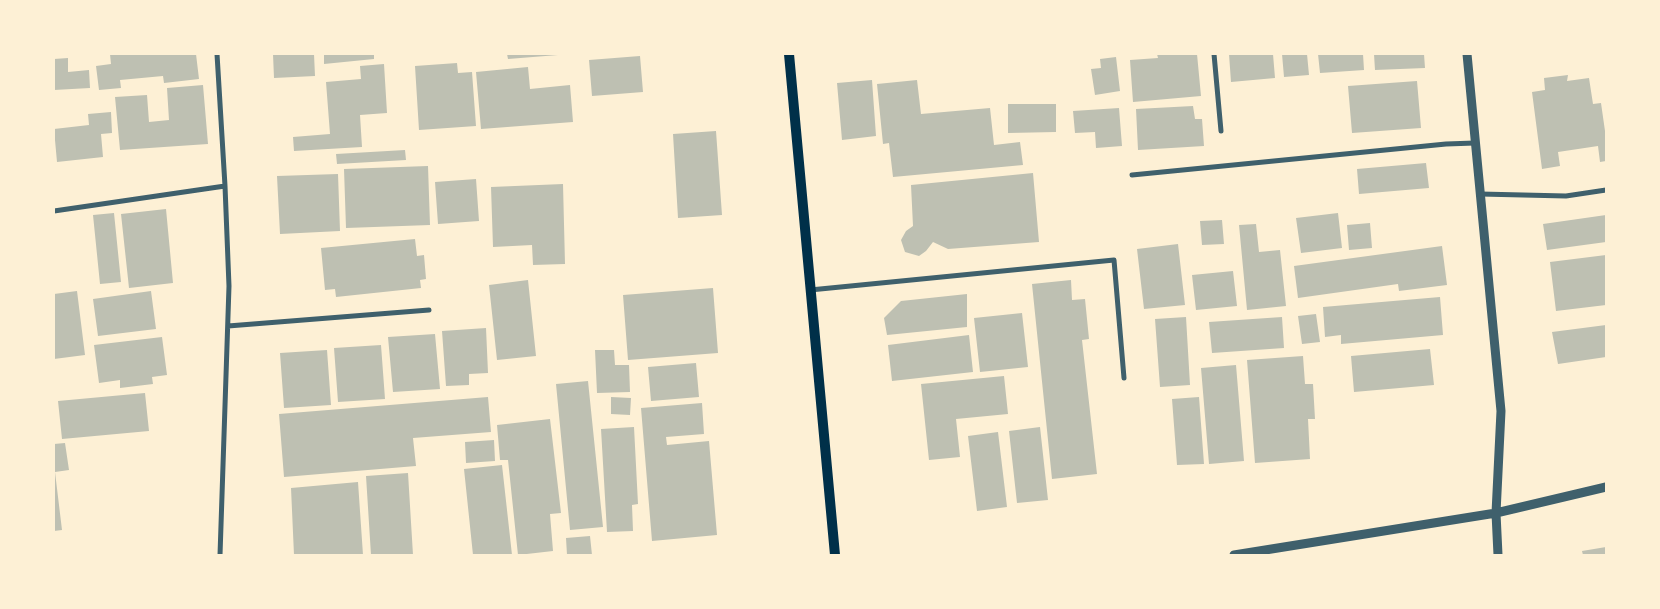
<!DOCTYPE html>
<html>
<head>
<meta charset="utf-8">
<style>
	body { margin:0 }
	#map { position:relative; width:1660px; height:609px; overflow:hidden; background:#fdf0d5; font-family:Barlow,sans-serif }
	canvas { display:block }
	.frame { position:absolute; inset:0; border:55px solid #fdf0d5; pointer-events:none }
</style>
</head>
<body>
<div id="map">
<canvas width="1660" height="609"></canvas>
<div class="frame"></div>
</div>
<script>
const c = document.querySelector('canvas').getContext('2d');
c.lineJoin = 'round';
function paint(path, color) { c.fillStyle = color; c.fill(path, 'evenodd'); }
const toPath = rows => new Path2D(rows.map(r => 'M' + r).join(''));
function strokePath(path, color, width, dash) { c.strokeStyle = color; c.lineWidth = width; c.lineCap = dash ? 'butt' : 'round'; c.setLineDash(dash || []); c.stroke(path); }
const building = toPath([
	[110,54,196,54,199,79,164,83,163,76,120,80,121,88,99,90,96,66,111,64],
	[273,54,314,54,315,76,274,78],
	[324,54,374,54,374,59,324,64],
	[507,54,558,54,558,55,508,59],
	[1157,54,1197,54,1201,96,1133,102,1130,60,1158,58],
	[1229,54,1273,54,1275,78,1231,82],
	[1282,54,1307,54,1309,75,1284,77],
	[1318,54,1363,54,1364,70,1320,73],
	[1374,54,1424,54,1425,68,1375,70],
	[640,56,643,92,592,96,589,60],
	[1116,57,1120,91,1095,95,1091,69,1101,68,1100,59],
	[68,58,68,72,89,70,90,88,54,90,54,59],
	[457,63,458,73,472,72,476,126,419,130,415,66],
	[384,64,387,113,360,115,362,147,294,151,293,137,330,134,326,82,361,79,360,66],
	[528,67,530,89,570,85,573,122,481,129,476,72],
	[1568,75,1567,81,1589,78,1593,104,1601,103,1605,131,1606,131,1606,161,1600,162,1598,146,1558,152,1560,166,1542,169,1532,92,1545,90,1544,78],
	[872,80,876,136,842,140,837,83],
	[917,80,921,114,990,108,994,145,1020,142,1023,165,893,177,889,143,883,144,877,84],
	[1417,81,1421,128,1352,133,1348,86],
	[203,85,208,144,120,150,115,97,147,95,149,122,169,120,167,88],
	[1008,104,1056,104,1056,132,1008,133],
	[1193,106,1195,119,1202,119,1204,146,1138,150,1136,109],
	[1119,108,1122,146,1096,148,1095,132,1075,133,1073,111],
	[111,112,112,133,101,134,103,157,57,162,54,129,89,125,88,114],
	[716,131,722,215,678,218,673,134],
	[405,150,406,160,337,164,336,154],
	[1426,163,1429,188,1359,194,1357,169],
	[428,166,430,225,346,228,344,169],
	[1033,173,1039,242,948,249,933,242,926,251,919,256,905,252,901,240,906,231,913,226,911,185],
	[338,174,340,231,280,234,277,176],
	[476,179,479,221,438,224,435,182],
	[563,184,565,264,533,265,532,245,493,247,491,187],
	[166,209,173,283,129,288,121,214],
	[114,213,121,282,100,284,93,215],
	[1338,213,1342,248,1301,253,1296,218],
	[1606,215,1606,242,1547,250,1543,224],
	[1222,220,1224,244,1202,245,1200,221],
	[1370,223,1372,248,1349,250,1347,225],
	[1256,224,1259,252,1280,250,1286,306,1247,310,1239,225],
	[415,239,417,256,424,255,426,279,420,280,421,288,336,297,335,289,325,290,321,248],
	[1178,244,1185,305,1144,309,1137,249],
	[1442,246,1447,285,1399,291,1398,284,1298,298,1294,266],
	[1606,255,1606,305,1556,311,1550,262],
	[1233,271,1237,306,1196,310,1192,275],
	[528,280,536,356,497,360,489,285],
	[1071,280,1072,300,1085,299,1089,339,1082,340,1097,474,1052,479,1032,284],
	[713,288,718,353,628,360,623,295],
	[77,291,85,355,54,359,54,294],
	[151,291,156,329,98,336,93,299],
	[967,294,967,327,887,335,884,318,901,301],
	[1440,297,1443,335,1341,344,1341,335,1325,337,1323,307],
	[1022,313,1028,367,980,372,974,318],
	[1316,314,1320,342,1302,344,1298,316],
	[1186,317,1190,385,1160,387,1155,319],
	[1282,317,1284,348,1212,353,1209,322],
	[1606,325,1606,357,1558,364,1552,332],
	[486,328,488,373,469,374,469,385,446,386,442,331],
	[435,334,440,389,393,392,388,337],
	[969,335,973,372,892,381,888,345],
	[162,337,167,375,152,377,153,384,120,388,120,380,99,383,94,345],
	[381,345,385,399,338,402,334,348],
	[1430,349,1434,385,1354,392,1351,356],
	[327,350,331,405,284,408,280,353],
	[595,350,614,350,615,365,629,365,630,392,597,393],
	[1303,356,1305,384,1313,384,1315,419,1308,419,1310,459,1255,463,1247,360],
	[696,363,699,397,651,401,648,367],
	[1236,365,1244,461,1209,464,1201,368],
	[1004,376,1008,414,956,419,960,457,929,460,921,384],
	[588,381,603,527,570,530,556,384],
	[145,393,149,431,62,439,58,401],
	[488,397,491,432,413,438,416,466,284,477,279,414],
	[611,397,631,398,630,415,611,414],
	[1199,397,1204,464,1177,465,1172,399],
	[702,403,704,434,666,437,667,445,709,441,717,535,652,541,641,408],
	[550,419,561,513,550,514,553,551,518,555,508,460,500,460,497,425],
	[634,427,638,504,632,505,633,531,607,532,601,429],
	[1040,427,1048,500,1017,503,1009,431],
	[998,432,1007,507,977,511,968,436],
	[494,440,495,461,466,463,465,442],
	[65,443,69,470,55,472,62,530,54,531,54,444],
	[502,465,512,555,473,555,464,469],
	[408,473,413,555,371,555,366,476],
	[358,482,363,555,294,555,291,488],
	[590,536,592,555,567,555,566,538],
	[1606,547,1606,555,1583,555,1582,551]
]);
const minor = toPath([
	[217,54,225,186,229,286,220,555],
	[1214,54,1221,131],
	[1132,175,1446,144,1475,143],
	[1480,194,1566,196,1606,190],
	[54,211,225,186],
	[810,290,1114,260,1124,378],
	[228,326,429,310]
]);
const tertiary = toPath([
	[1467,54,1501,411,1496,513,1498,555],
	[1234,555,1496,513,1606,487]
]);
const secondary = toPath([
	[789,54,835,555]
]);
paint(building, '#bec0b2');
strokePath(minor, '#3f606c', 5);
strokePath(tertiary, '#3f606c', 9);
strokePath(secondary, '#003049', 10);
</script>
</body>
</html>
